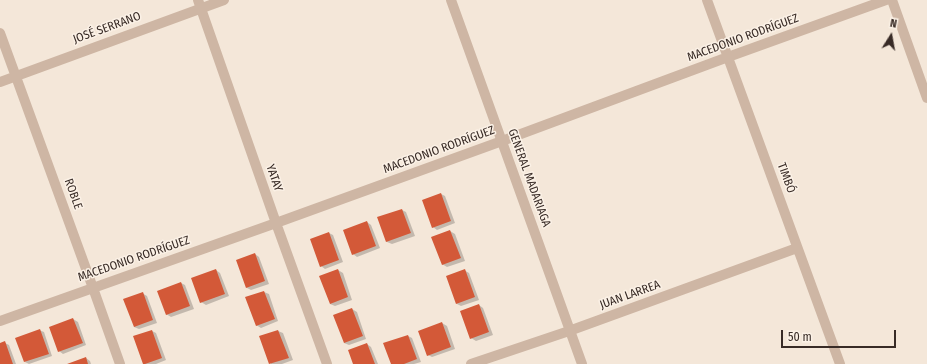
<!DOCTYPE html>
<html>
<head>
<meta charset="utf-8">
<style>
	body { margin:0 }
	#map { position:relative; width:927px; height:364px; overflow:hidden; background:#f4e7d9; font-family:"Fira Sans Condensed",sans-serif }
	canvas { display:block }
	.north { position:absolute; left:871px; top:16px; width:40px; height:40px; -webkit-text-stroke:3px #fbf1e6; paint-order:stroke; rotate:11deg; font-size:11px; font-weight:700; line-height:16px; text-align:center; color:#382b26 }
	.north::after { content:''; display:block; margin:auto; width:14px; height:18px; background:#382b26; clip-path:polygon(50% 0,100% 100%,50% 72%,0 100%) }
	.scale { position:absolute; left:781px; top:330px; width:115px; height:18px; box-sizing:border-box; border:2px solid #382b26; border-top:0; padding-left:5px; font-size:12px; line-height:14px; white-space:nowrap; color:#382b26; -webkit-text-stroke:3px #fbf1e6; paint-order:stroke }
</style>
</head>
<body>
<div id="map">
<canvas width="927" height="364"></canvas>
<div class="north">N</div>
<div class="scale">50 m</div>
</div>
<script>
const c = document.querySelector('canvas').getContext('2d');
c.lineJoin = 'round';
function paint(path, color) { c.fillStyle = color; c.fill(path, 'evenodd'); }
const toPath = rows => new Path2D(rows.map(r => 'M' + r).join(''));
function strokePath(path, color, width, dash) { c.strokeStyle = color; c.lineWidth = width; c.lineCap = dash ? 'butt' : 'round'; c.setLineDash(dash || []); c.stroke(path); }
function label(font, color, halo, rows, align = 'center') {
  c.font = font + ' "Fira Sans Condensed",sans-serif'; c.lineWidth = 3; c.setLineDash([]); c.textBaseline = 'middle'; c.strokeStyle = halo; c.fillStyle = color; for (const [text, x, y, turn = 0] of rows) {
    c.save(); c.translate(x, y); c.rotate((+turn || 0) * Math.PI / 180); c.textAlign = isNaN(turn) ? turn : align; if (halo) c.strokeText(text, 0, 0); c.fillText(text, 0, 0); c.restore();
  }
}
const shadow = toPath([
	[441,194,445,196,455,223,437,230,433,227],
	[402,210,406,212,415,236,392,244,387,242,379,218],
	[367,222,371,225,380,248,357,257,353,254],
	[450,231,455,234,465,261,447,267,442,264],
	[329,233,333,235,343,262,325,269,321,266],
	[255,254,259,257,269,284,251,290,247,288],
	[216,270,220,273,229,296,206,305,201,302],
	[338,270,343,273,352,300,335,306,330,304],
	[464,270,469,273,479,300,461,306,457,304],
	[181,283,185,285,194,309,171,317,166,314],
	[264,292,269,294,278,321,261,328,256,325],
	[142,293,147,296,157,323,139,329,134,327],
	[479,305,483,308,493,335,476,341,471,338],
	[352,309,357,312,366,339,349,345,344,343],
	[73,319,78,322,86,345,63,354,59,351],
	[442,323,447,326,455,349,432,357,428,355],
	[39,330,44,332,52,356,29,364,25,362],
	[152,331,156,333,166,360,156,364,144,364],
	[278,331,283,333,293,360,282,364,271,364,261,337],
	[408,336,412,338,421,362,414,364,392,364],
	[5,343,9,345,16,364,0,364,0,344],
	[367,344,371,347,378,364,354,364],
	[86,358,90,361,91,364,70,364]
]);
const building = toPath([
	[441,193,451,221,432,228,422,200],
	[402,209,411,233,386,242,377,217],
	[367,221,376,246,352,255,343,230],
	[450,230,461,258,442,265,431,237],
	[329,232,339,260,320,267,310,239],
	[255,253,265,281,246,288,236,260],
	[216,269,225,294,200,303,191,278],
	[338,269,348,297,330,304,319,276],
	[465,269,475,297,456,304,446,276],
	[181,282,190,306,166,315,157,291],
	[264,291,275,319,256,326,245,297],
	[143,292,153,320,134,327,123,299],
	[479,304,489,332,470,339,460,311],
	[352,308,363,336,344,343,333,315],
	[73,318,83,343,58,352,49,327],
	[442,322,451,347,427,356,418,331],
	[40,329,49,354,24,362,15,338],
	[152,330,162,358,145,364,143,364,133,336],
	[278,330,289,358,269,364,259,336],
	[408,335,417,359,404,364,391,364,383,343],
	[5,341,13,364,0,364,0,343],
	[367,343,375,364,353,364,348,350],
	[86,357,88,364,67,364]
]);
const minor = toPath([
	[198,0,276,223,327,364],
	[707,0,840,364],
	[892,0,927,98],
	[0,33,93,288,120,364],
	[0,82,224,0],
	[0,321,276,223,502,141,728,57,886,0],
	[471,364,569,331,797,248]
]);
const tertiary = toPath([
	[451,0,582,364]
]);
const streetNames = [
	["JOSÉ SERRANO",107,28,-20],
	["MACEDONIO RODRÍGUEZ",743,38,-20],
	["MACEDONIO RODRÍGUEZ",439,150,-20],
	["YATAY",274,178,71],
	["GENERAL MADARIAGA",529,178,70],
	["TIMBÓ",786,178,70],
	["ROBLE",73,194,70],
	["MACEDONIO RODRÍGUEZ",134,259,-19],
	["JUAN LARREA",630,295,-20]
];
paint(shadow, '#0003');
paint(building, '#d35938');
strokePath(minor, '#ceb6a4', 10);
strokePath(tertiary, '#ceb6a4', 10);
label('12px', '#382b26', '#fbf1e6', streetNames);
</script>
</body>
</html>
